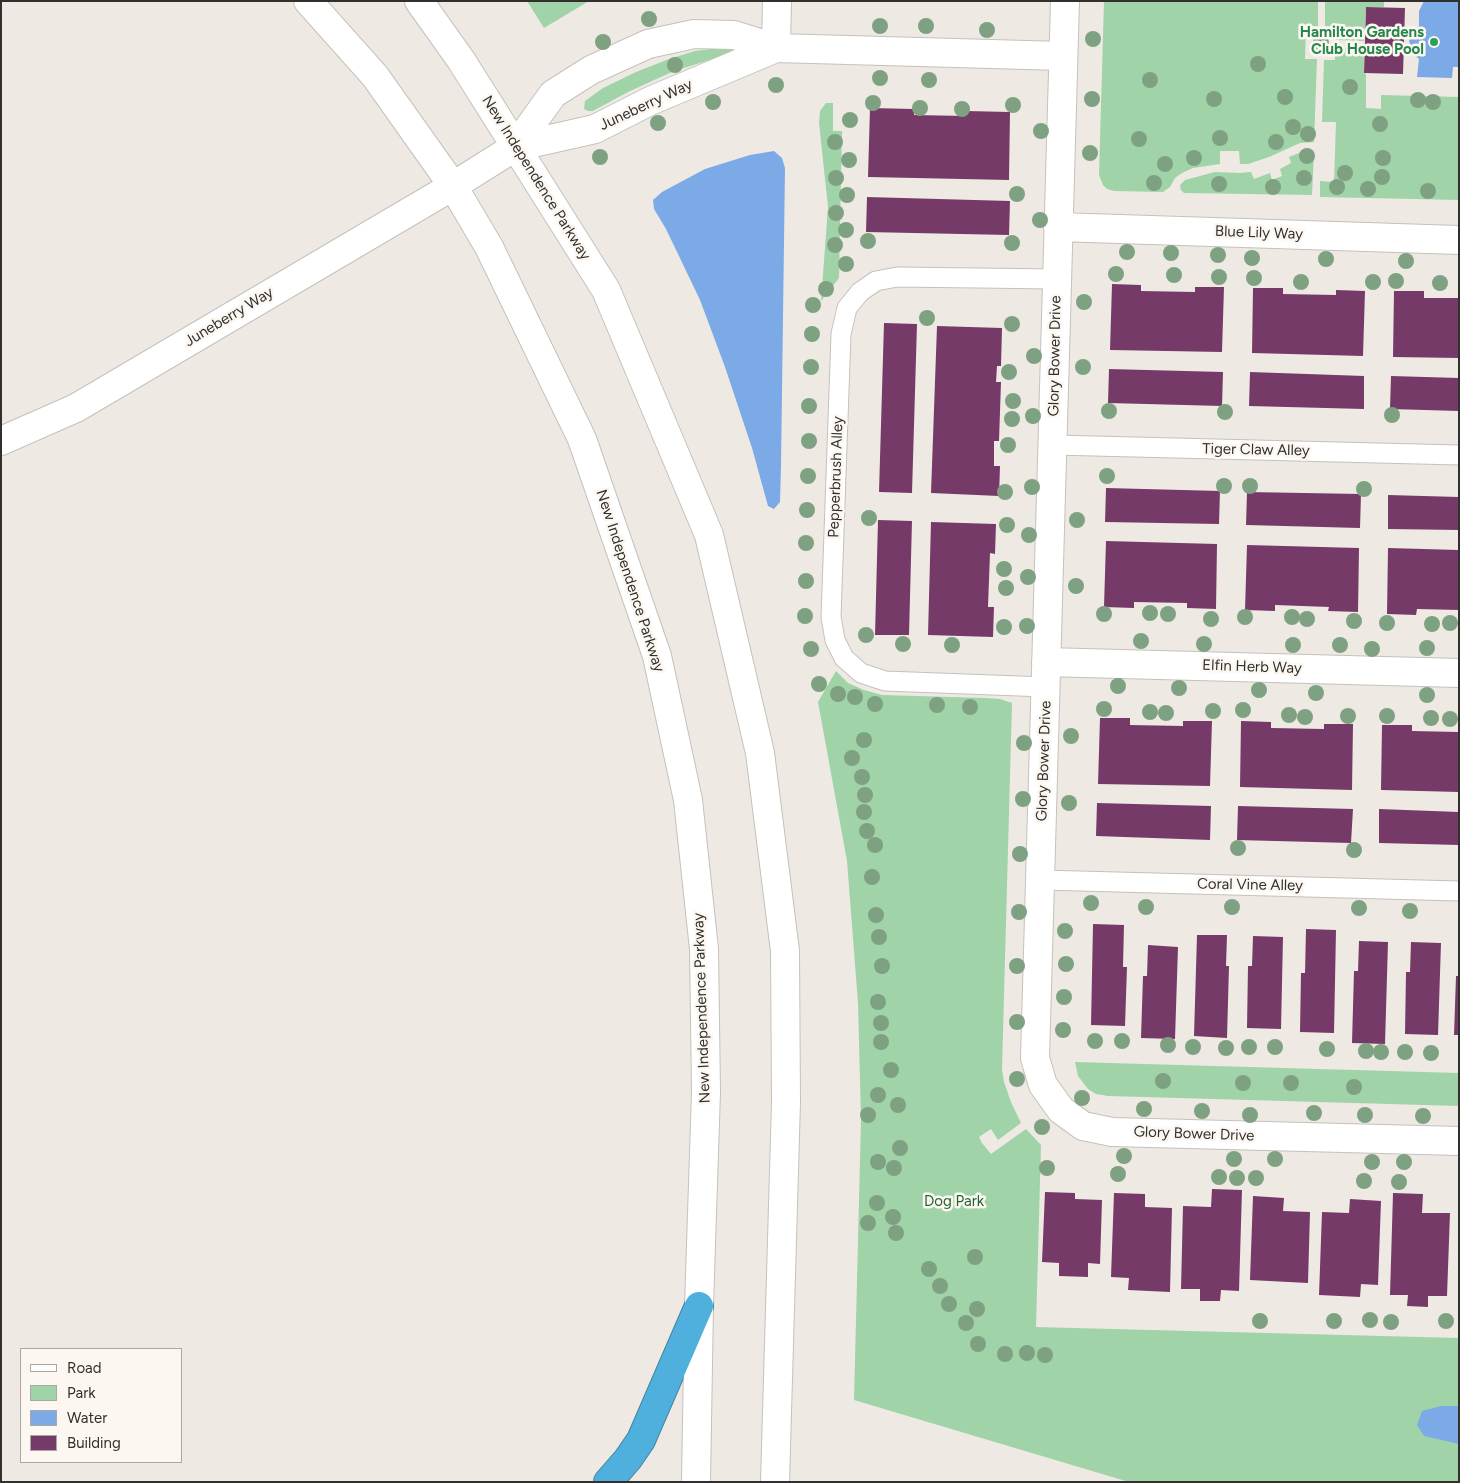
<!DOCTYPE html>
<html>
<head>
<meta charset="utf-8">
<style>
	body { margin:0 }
	#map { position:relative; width:1460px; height:1483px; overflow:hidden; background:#eeeae3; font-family:Figtree,sans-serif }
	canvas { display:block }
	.frame { position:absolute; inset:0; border:2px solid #32302e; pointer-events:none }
	.legend { position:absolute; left:20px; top:1348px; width:162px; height:115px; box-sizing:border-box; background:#fcf7f1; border:1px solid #aba7a3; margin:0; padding:6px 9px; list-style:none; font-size:15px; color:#32302e }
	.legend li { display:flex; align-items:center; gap:10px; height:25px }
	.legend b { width:25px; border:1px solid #aba7a3 }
</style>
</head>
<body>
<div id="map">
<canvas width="1460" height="1483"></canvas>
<div class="frame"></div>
<ul class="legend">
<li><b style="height:6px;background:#fff"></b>Road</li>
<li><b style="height:14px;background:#a0d3a7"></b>Park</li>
<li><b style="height:14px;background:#7baae7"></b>Water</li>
<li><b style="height:14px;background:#763a68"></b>Building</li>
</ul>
</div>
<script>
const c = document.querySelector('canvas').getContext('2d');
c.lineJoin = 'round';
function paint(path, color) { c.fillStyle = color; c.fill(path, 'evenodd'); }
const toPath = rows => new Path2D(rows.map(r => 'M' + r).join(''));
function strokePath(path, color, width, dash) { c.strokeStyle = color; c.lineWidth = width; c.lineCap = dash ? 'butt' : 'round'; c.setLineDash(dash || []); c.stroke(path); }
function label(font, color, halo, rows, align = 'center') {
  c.font = font + ' Figtree,sans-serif'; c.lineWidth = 5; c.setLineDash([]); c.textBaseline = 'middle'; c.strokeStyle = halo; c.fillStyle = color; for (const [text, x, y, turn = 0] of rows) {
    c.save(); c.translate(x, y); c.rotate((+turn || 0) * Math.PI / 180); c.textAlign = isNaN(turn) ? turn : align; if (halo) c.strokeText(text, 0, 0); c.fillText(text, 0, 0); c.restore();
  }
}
const green = toPath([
	[527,1,589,1,544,28],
	[1104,1,1318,1,1318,26,1306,26,1305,59,1317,59,1314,142,1300,143,1269,157,1248,164,1240,164,1239,151,1220,151,1220,164,1193,168,1182,173,1175,178,1170,187,1163,192,1114,191,1107,189,1103,185,1099,175],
	[1325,1,1384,1,1384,7,1366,7,1364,41,1336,40,1336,27,1325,26],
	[728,47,731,47,732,51,729,54,674,71,628,92,593,111,588,111,584,109,585,101,603,88,636,72,669,59,695,51],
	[1335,48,1364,48,1364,73,1366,74,1366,108,1381,109,1381,95,1459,97,1459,200,1320,197,1320,181,1334,182,1336,122,1322,122,1324,60,1335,60],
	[826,103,833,103,833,131,842,131,839,278,821,301,828,207,819,123,820,111],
	[1314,152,1312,195,1184,193,1181,190,1180,185,1185,180,1215,172,1240,173,1251,172,1254,179,1270,173,1272,180,1282,176,1280,169,1291,163,1289,157,1299,153],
	[836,671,848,683,864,690,882,695,986,698,1000,699,1012,703,1002,1069,1004,1082,1011,1102,1021,1123,998,1140,991,1129,979,1137,982,1143,991,1154,1026,1129,1041,1145,1036,1327,1459,1338,1459,1482,1129,1482,854,1400,861,1120,858,1003,847,861,818,702],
	[1075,1062,1459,1073,1459,1106,1108,1096,1096,1094,1088,1089,1078,1076]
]);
const water = toPath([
	[1424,1,1457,1,1459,5,1459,67,1453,67,1452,78,1417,77,1419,59,1411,52,1409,39,1413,32,1419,26,1419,11],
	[774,151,782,158,785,168,781,466,780,502,774,509,768,506,752,448,725,367,700,300,666,229,654,209,653,200,662,192,705,169,750,155],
	[1441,1406,1459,1406,1459,1444,1424,1436,1417,1425,1422,1411]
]);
const building = toPath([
	[1366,7,1405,8,1403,74,1364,73],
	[870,108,914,109,914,115,966,116,966,111,1010,112,1009,180,868,177],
	[867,197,1010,201,1009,235,866,232],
	[1112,284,1141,285,1141,291,1195,292,1195,287,1224,287,1222,352,1110,350],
	[1253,288,1283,288,1283,294,1336,295,1336,290,1365,291,1363,356,1252,353],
	[1394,291,1424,291,1424,298,1459,298,1459,358,1393,357],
	[884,323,917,324,912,493,879,492],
	[937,326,1002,328,1001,366,997,366,996,382,1001,382,999,441,994,441,994,466,1000,466,999,496,931,493],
	[1109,369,1223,372,1222,406,1108,403],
	[1250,372,1364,376,1364,409,1249,406],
	[1391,376,1459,378,1459,411,1390,409],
	[1106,488,1220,491,1219,524,1105,522],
	[1247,492,1361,494,1360,528,1246,525],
	[1388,495,1459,497,1459,530,1388,529],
	[878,520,912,521,909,635,875,635],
	[931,522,996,524,995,554,990,553,988,607,994,607,993,637,928,635],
	[1106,541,1217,544,1216,609,1187,608,1187,603,1134,602,1134,608,1104,607],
	[1247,545,1359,548,1358,612,1328,611,1329,607,1275,605,1275,611,1245,610],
	[1388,548,1459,550,1459,610,1417,609,1416,615,1387,614],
	[1100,718,1130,718,1130,725,1183,726,1183,721,1212,721,1210,786,1098,784],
	[1241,721,1271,722,1271,728,1324,729,1324,724,1353,724,1352,790,1240,787],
	[1382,725,1412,725,1412,731,1459,732,1459,792,1381,790],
	[1097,803,1211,806,1210,840,1096,836],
	[1238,806,1353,809,1351,843,1237,840],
	[1379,809,1459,812,1459,845,1379,843],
	[1093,924,1124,925,1123,967,1127,967,1125,1026,1091,1025],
	[1306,929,1336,930,1334,1033,1300,1032,1301,973,1305,973],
	[1197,935,1227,935,1226,966,1229,966,1227,1038,1194,1036],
	[1253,936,1283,937,1281,1029,1247,1028,1248,966,1252,966],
	[1359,941,1388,942,1385,1044,1352,1043,1354,971,1358,971],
	[1411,942,1441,943,1438,1035,1405,1034,1406,972,1410,972],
	[1148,945,1178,947,1175,1039,1141,1038,1143,976,1147,976],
	[1456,976,1459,976,1459,1035,1454,1035],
	[1212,1189,1242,1190,1239,1291,1221,1290,1220,1301,1200,1301,1200,1289,1181,1289,1183,1206,1211,1207],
	[1045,1192,1075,1193,1075,1199,1102,1200,1100,1264,1088,1263,1088,1277,1059,1276,1059,1263,1042,1262],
	[1114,1193,1145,1194,1145,1207,1172,1208,1170,1292,1128,1290,1129,1278,1111,1277],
	[1393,1193,1423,1194,1422,1213,1450,1213,1447,1296,1428,1296,1428,1307,1407,1306,1408,1295,1390,1295],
	[1253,1196,1284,1198,1283,1211,1310,1212,1308,1283,1250,1280],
	[1350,1199,1381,1201,1378,1285,1361,1284,1360,1297,1319,1295,1322,1212,1349,1213]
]);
const service = toPath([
	[1053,445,1459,455],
	[1046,687,885,681,861,673,844,658,835,640,831,617,841,334,847,308,860,292,876,281,897,277,1057,279],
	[1041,880,1459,891]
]);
const minor = toPath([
	[1065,1,1035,1058,1043,1085,1061,1110,1083,1126,1112,1132,1459,1141],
	[776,48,777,1],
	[515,147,553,94,591,70,648,44,694,34,734,35,776,48,1063,56],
	[1058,227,1459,240],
	[1,441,76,408,453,186,515,147,595,129,650,101,776,48],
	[1046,662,1459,673]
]);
const secondary = toPath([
	[308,1,375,76,453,186,489,247,582,439,657,656,688,800,704,949,706,1092,699,1306,696,1482],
	[419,1,461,60,606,290,709,535,760,753,785,951,786,1102,775,1482]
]);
const motorway = toPath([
	[608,1482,628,1459,641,1440,699,1306]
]);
const trees = [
	[649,19],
	[880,26],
	[926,26],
	[987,30],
	[1093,39],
	[603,42],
	[1321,43],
	[1258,64],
	[675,65],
	[880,78],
	[929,80],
	[1150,80],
	[776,85],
	[1350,87],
	[1285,97],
	[1092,99],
	[1214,99],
	[1418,100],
	[713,102],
	[1433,102],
	[873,103],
	[1013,105],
	[920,108],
	[962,109],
	[850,120],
	[658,123],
	[1380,124],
	[1293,127],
	[1041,131],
	[1308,134],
	[1220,138],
	[1139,139],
	[835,142],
	[1276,142],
	[1090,153],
	[1307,156],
	[600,157],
	[1194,158],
	[1383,158],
	[849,160],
	[1165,164],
	[1345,173],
	[1382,177],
	[836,178],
	[1304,178],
	[1154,183],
	[1219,184],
	[1273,187],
	[1337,187],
	[1368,189],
	[1428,191],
	[1017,194],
	[847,195],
	[836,213],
	[1040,220],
	[846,230],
	[868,241],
	[1012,243],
	[835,245],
	[1127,252],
	[1171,253],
	[1218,255],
	[1252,258],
	[1326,259],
	[1406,261],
	[846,264],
	[1116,274],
	[1174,275],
	[1219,277],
	[1254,278],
	[1396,281],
	[1301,282],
	[1373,282],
	[1440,283],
	[826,289],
	[1084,302],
	[813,305],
	[927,318],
	[1012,324],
	[812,334],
	[1034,356],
	[811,367],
	[1083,367],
	[1009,372],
	[1013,401],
	[809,406],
	[1109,411],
	[1225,412],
	[1392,415],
	[1033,416],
	[1012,419],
	[809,441],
	[1008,445],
	[808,476],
	[1107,476],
	[1224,486],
	[1250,486],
	[1032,487],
	[1364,489],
	[1005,492],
	[807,510],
	[869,518],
	[1077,520],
	[1007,525],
	[1029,535],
	[806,543],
	[1004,569],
	[1028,577],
	[806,581],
	[1076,586],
	[1006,588],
	[1150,613],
	[1104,614],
	[1168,614],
	[805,616],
	[1245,617],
	[1292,617],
	[1211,619],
	[1307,619],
	[1354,621],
	[1387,623],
	[1450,623],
	[1432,624],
	[1027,626],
	[1004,627],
	[866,635],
	[1141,641],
	[903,644],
	[1204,644],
	[952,645],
	[1293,645],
	[1340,645],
	[1427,648],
	[811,649],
	[1372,649],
	[819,684],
	[1118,686],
	[1179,688],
	[1259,690],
	[1316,693],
	[838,694],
	[1427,695],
	[855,697],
	[875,704],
	[937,705],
	[970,707],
	[1104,709],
	[1243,710],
	[1213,711],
	[1150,712],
	[1166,713],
	[1289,715],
	[1348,716],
	[1387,716],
	[1305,717],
	[1431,718],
	[1450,719],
	[1071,736],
	[864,740],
	[1024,743],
	[852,758],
	[862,777],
	[865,795],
	[1023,799],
	[1069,803],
	[864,812],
	[867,831],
	[875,845],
	[1238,848],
	[1354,850],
	[1020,854],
	[872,877],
	[1091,903],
	[1146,907],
	[1232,907],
	[1359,908],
	[1410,911],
	[1019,912],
	[876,915],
	[1065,931],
	[879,937],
	[1066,964],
	[882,966],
	[1017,966],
	[1064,997],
	[878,1002],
	[1017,1022],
	[881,1023],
	[1063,1030],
	[1095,1041],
	[1122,1041],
	[881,1042],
	[1168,1045],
	[1193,1047],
	[1249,1047],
	[1275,1047],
	[1226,1048],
	[1327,1049],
	[1366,1051],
	[1381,1052],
	[1405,1052],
	[1431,1053],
	[891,1070],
	[1017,1079],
	[1163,1081],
	[1243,1083],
	[1291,1083],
	[1354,1087],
	[878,1095],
	[1082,1098],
	[898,1105],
	[1144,1109],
	[1202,1111],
	[1314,1113],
	[868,1115],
	[1250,1115],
	[1365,1115],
	[1423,1116],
	[1042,1127],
	[900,1148],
	[1124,1156],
	[1234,1159],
	[1275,1159],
	[878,1162],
	[1372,1162],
	[1404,1162],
	[894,1168],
	[1047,1168],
	[1118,1174],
	[1219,1177],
	[1237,1178],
	[1256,1178],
	[1364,1181],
	[1399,1182],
	[877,1203],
	[893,1217],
	[868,1223],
	[896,1233],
	[975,1257],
	[929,1269],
	[940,1286],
	[949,1304],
	[977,1309],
	[1370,1320],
	[1260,1321],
	[1334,1321],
	[1446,1321],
	[1391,1322],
	[966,1323],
	[978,1344],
	[1027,1353],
	[1005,1354],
	[1045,1355]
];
const markers = [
	[1434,42,5,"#2e9e5b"]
];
const leisureNames = [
	["Hamilton Gardens",1424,33],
	["Club House Pool",1424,50]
];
const streetNames = [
	["Juneberry Way",646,105,-25],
	["New Independence Parkway",536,178,58],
	["Blue Lily Way",1259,233,2],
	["Juneberry Way",229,317,-31],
	["Glory Bower Drive",1055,356,-89],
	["Tiger Claw Alley",1256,450,1],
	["Pepperbrush Alley",836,477,-88],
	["New Independence Parkway",630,581,72],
	["Elfin Herb Way",1252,667,2],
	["Glory Bower Drive",1044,761,-88],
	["Coral Vine Alley",1250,885,1],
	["New Independence Parkway",702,1008,-92],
	["Glory Bower Drive",1194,1134,2]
];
const parkNames = [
	["Dog Park",954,1202]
];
paint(green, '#a0d3a7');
paint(water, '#7baae7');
paint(building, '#763a68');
strokePath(service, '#c5c1bb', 21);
strokePath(minor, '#c5c1bb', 30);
strokePath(secondary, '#c5c1bb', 30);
strokePath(motorway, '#4683a0', 30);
strokePath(service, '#fff', 19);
strokePath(minor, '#fff', 28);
strokePath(secondary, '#fff', 28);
strokePath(motorway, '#50b0dd', 28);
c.fillStyle = '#7ea182';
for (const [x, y] of trees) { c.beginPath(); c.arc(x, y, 8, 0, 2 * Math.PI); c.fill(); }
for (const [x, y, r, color] of markers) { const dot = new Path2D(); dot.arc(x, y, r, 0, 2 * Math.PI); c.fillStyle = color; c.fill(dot); strokePath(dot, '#fcf7f1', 2); }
label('bold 15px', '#27864d', '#fcf7f1', leisureNames, 'right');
label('15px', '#32302e', '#fcf7f1', streetNames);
label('15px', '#226632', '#fcf7f1', parkNames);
</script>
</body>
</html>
